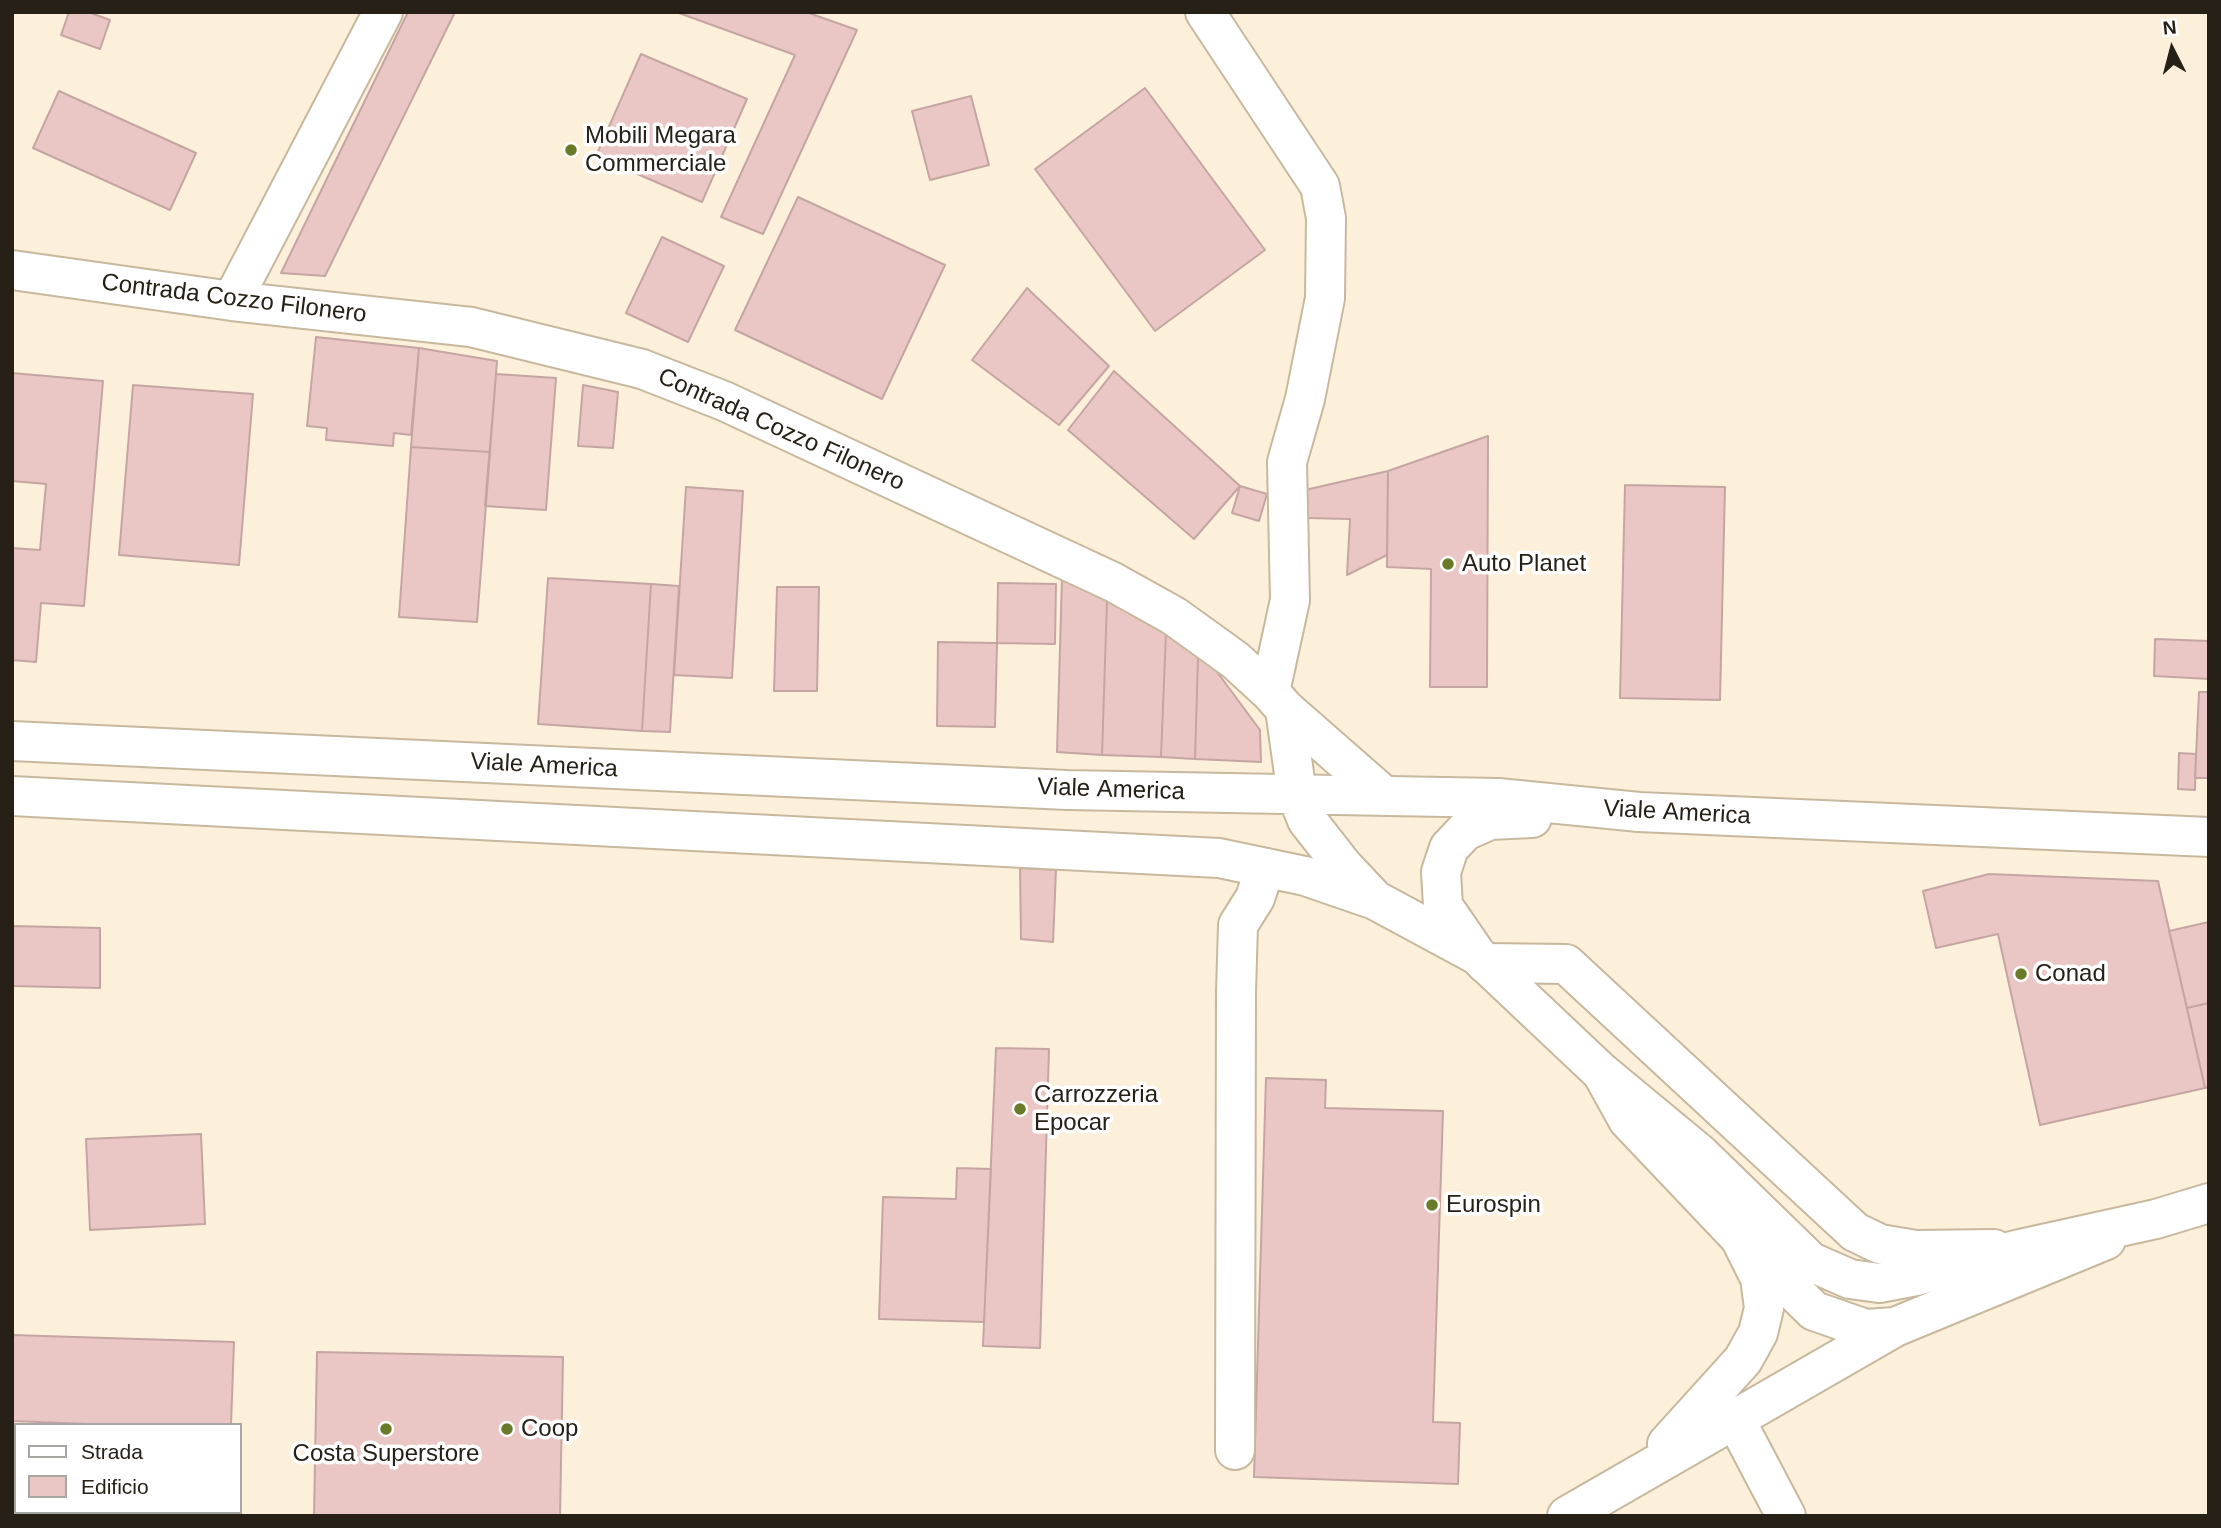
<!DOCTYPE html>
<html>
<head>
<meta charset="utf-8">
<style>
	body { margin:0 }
	#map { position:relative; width:2221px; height:1528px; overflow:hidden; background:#fdf0db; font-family:Helvetica,sans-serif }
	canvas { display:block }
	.frame { position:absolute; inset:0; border:14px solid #262016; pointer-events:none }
	.legend { position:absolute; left:14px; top:1423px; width:228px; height:91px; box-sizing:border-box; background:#fff; border:2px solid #a8a6a2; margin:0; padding:9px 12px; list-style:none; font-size:21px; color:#262016 }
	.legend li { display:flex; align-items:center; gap:14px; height:35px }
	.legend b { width:35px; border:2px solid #a8a6a2 }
	.north { position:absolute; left:2137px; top:14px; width:70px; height:70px; -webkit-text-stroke:5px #fff; paint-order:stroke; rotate:354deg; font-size:19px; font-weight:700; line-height:28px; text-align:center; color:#262016 }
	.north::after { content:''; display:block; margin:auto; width:24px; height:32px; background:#262016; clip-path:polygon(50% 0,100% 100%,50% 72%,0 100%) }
</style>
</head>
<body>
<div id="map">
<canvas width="2221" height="1528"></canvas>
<div class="frame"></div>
<ul class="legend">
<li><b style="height:9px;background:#fff"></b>Strada</li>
<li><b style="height:19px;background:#eac7c5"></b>Edificio</li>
</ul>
<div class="north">N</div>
</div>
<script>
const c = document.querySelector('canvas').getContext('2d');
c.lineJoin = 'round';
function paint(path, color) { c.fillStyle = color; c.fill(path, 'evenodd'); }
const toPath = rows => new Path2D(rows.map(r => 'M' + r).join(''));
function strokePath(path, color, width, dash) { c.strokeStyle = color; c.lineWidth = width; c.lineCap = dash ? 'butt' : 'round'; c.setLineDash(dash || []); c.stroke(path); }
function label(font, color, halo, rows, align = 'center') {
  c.font = font + ' Helvetica,sans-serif'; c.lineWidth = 7; c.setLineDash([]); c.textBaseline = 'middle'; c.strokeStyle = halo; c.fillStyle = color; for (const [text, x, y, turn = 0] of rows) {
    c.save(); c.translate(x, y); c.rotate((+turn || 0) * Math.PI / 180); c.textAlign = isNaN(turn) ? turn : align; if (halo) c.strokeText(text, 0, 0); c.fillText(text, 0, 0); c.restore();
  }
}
const building = toPath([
	[69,12,88,12,110,20,100,49,61,35,69,12],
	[408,12,455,12,325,276,281,273,408,12],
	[676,12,806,12,857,30,763,234,721,217,795,55,676,12],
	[641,54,747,99,702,202,596,156,641,54],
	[1145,88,1265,250,1155,331,1035,169,1145,88],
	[59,91,196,153,170,210,33,148,59,91],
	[971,96,989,165,930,180,912,111,971,96],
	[798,197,945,265,882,399,735,330,798,197],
	[662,237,724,266,688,342,626,313,662,237],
	[1027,288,1109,366,1059,425,972,360,1027,288],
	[316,337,419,348,411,435,394,433,393,446,326,440,327,428,307,426,316,337],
	[419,348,497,361,490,452,411,447,419,348],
	[1114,371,1240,486,1194,539,1068,430,1114,371],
	[12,373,103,381,84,606,41,603,36,662,12,660,12,548,40,550,46,484,12,481,12,373],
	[496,374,556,378,546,510,485,506,496,374],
	[133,385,253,394,239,565,119,555,133,385],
	[583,385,618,392,613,448,578,446,583,385],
	[1488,436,1487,687,1430,687,1431,569,1387,567,1388,471,1488,436],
	[411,447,490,452,477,622,399,617,411,447],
	[1388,471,1387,555,1347,575,1350,519,1306,518,1305,490,1388,471],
	[1625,485,1725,487,1720,700,1620,698,1625,485],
	[1240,486,1267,494,1259,521,1232,513,1240,486],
	[686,487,743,491,732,678,674,675,686,487],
	[548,578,651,584,642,731,538,724,548,578],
	[1062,578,1107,600,1102,755,1057,752,1062,578],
	[998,583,1056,584,1055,644,997,643,998,583],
	[651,584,679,586,670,732,642,731,651,584],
	[777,587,819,587,817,691,774,691,777,587],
	[1107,600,1166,632,1161,757,1102,755,1107,600],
	[1166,632,1198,658,1195,759,1161,757,1166,632],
	[2155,639,2209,641,2209,679,2154,676,2155,639],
	[938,642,997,643,995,727,937,726,938,642],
	[1198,658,1212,665,1260,730,1261,762,1195,759,1198,658],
	[2199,692,2209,692,2209,778,2195,778,2199,692],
	[2179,753,2196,754,2195,790,2178,789,2179,753],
	[1020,868,1056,870,1053,942,1021,939,1020,868],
	[1989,874,2158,881,2205,1088,2040,1125,1998,934,1936,948,1923,891,1989,874],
	[2209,922,2209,1003,2187,1008,2169,931,2209,922],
	[12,926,100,928,100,988,12,986,12,926],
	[2209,1003,2209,1087,2205,1088,2187,1008,2209,1003],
	[996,1048,1049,1049,1040,1348,983,1346,996,1048],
	[1266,1078,1326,1080,1325,1108,1443,1111,1433,1422,1460,1423,1458,1484,1254,1477,1266,1078],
	[201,1134,205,1224,90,1230,86,1139,201,1134],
	[957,1168,991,1169,984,1322,879,1319,883,1197,956,1199,957,1168],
	[12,1335,234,1342,231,1425,113,1425,12,1421,12,1335],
	[317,1352,563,1357,560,1516,314,1516,317,1352],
	[16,1481,16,1512,91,1512,93,1516,12,1516,12,1482,16,1481],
	[164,1512,228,1512,228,1516,164,1516,164,1512]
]);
const minor = toPath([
	[1205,12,1320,186,1326,218,1325,298,1305,399,1287,462,1290,600,1270,692],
	[12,270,232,301,471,327,642,369,724,401,1113,582,1174,616,1235,660,1270,692,1285,709,1382,794],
	[232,301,383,12],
	[1285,709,1297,795],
	[1485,963,1566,964,1855,1232,1880,1244,1916,1250,1994,1249],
	[1602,1073,1628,1120,1740,1238,1760,1278,1764,1308,1758,1333,1743,1360,1667,1444],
	[1751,1249,1814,1311,1866,1329,1895,1327],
	[1735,1419,1786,1516],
	[1235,1450,1236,992,1238,925,1255,898,1265,868],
	[1567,1516,1895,1327,2106,1240]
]);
const major = toPath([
	[12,741,1067,790,1498,798,1639,812,2209,837],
	[1297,795,1307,820,1343,866,1375,900,1477,955,1602,1073,1701,1155,1811,1262,1850,1279,1879,1283,1916,1276,2020,1249,2156,1219,2209,1203],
	[12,796,1219,858,1305,876,1375,900],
	[1474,951,1443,906,1441,872,1449,848,1465,831,1490,820,1532,818]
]);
const markers = [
	[571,150,7,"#697a28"],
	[1448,564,7,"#697a28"],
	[2021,974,7,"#697a28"],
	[1020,1109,7,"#697a28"],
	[1432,1205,7,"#697a28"],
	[386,1429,7,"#697a28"],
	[507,1429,7,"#697a28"]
];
const poiNames = [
	["Mobili Megara",585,136],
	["Commerciale",585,164],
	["Auto Planet",1462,564],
	["Conad",2035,974],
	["Carrozzeria",1034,1095],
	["Epocar",1034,1123],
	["Eurospin",1446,1205],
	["Coop",521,1429],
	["Costa Superstore",386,1454,"center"]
];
const streetNames = [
	["Contrada Cozzo Filonero",234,299,7],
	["Contrada Cozzo Filonero",781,430,24],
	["Viale America",544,766,3],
	["Viale America",1111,790,2],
	["Viale America",1677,813,3]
];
paint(building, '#eac7c5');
strokePath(building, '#c5a5a2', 2);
strokePath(minor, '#c7b89e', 42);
strokePath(major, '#c7b89e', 42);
strokePath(minor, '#fff', 38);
strokePath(major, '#fff', 38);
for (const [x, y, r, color] of markers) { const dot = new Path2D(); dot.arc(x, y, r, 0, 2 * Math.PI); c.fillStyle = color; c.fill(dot); strokePath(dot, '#fff', 2.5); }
label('24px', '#262016', '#fff', poiNames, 'left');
label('24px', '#262016', '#fff', streetNames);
</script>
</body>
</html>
